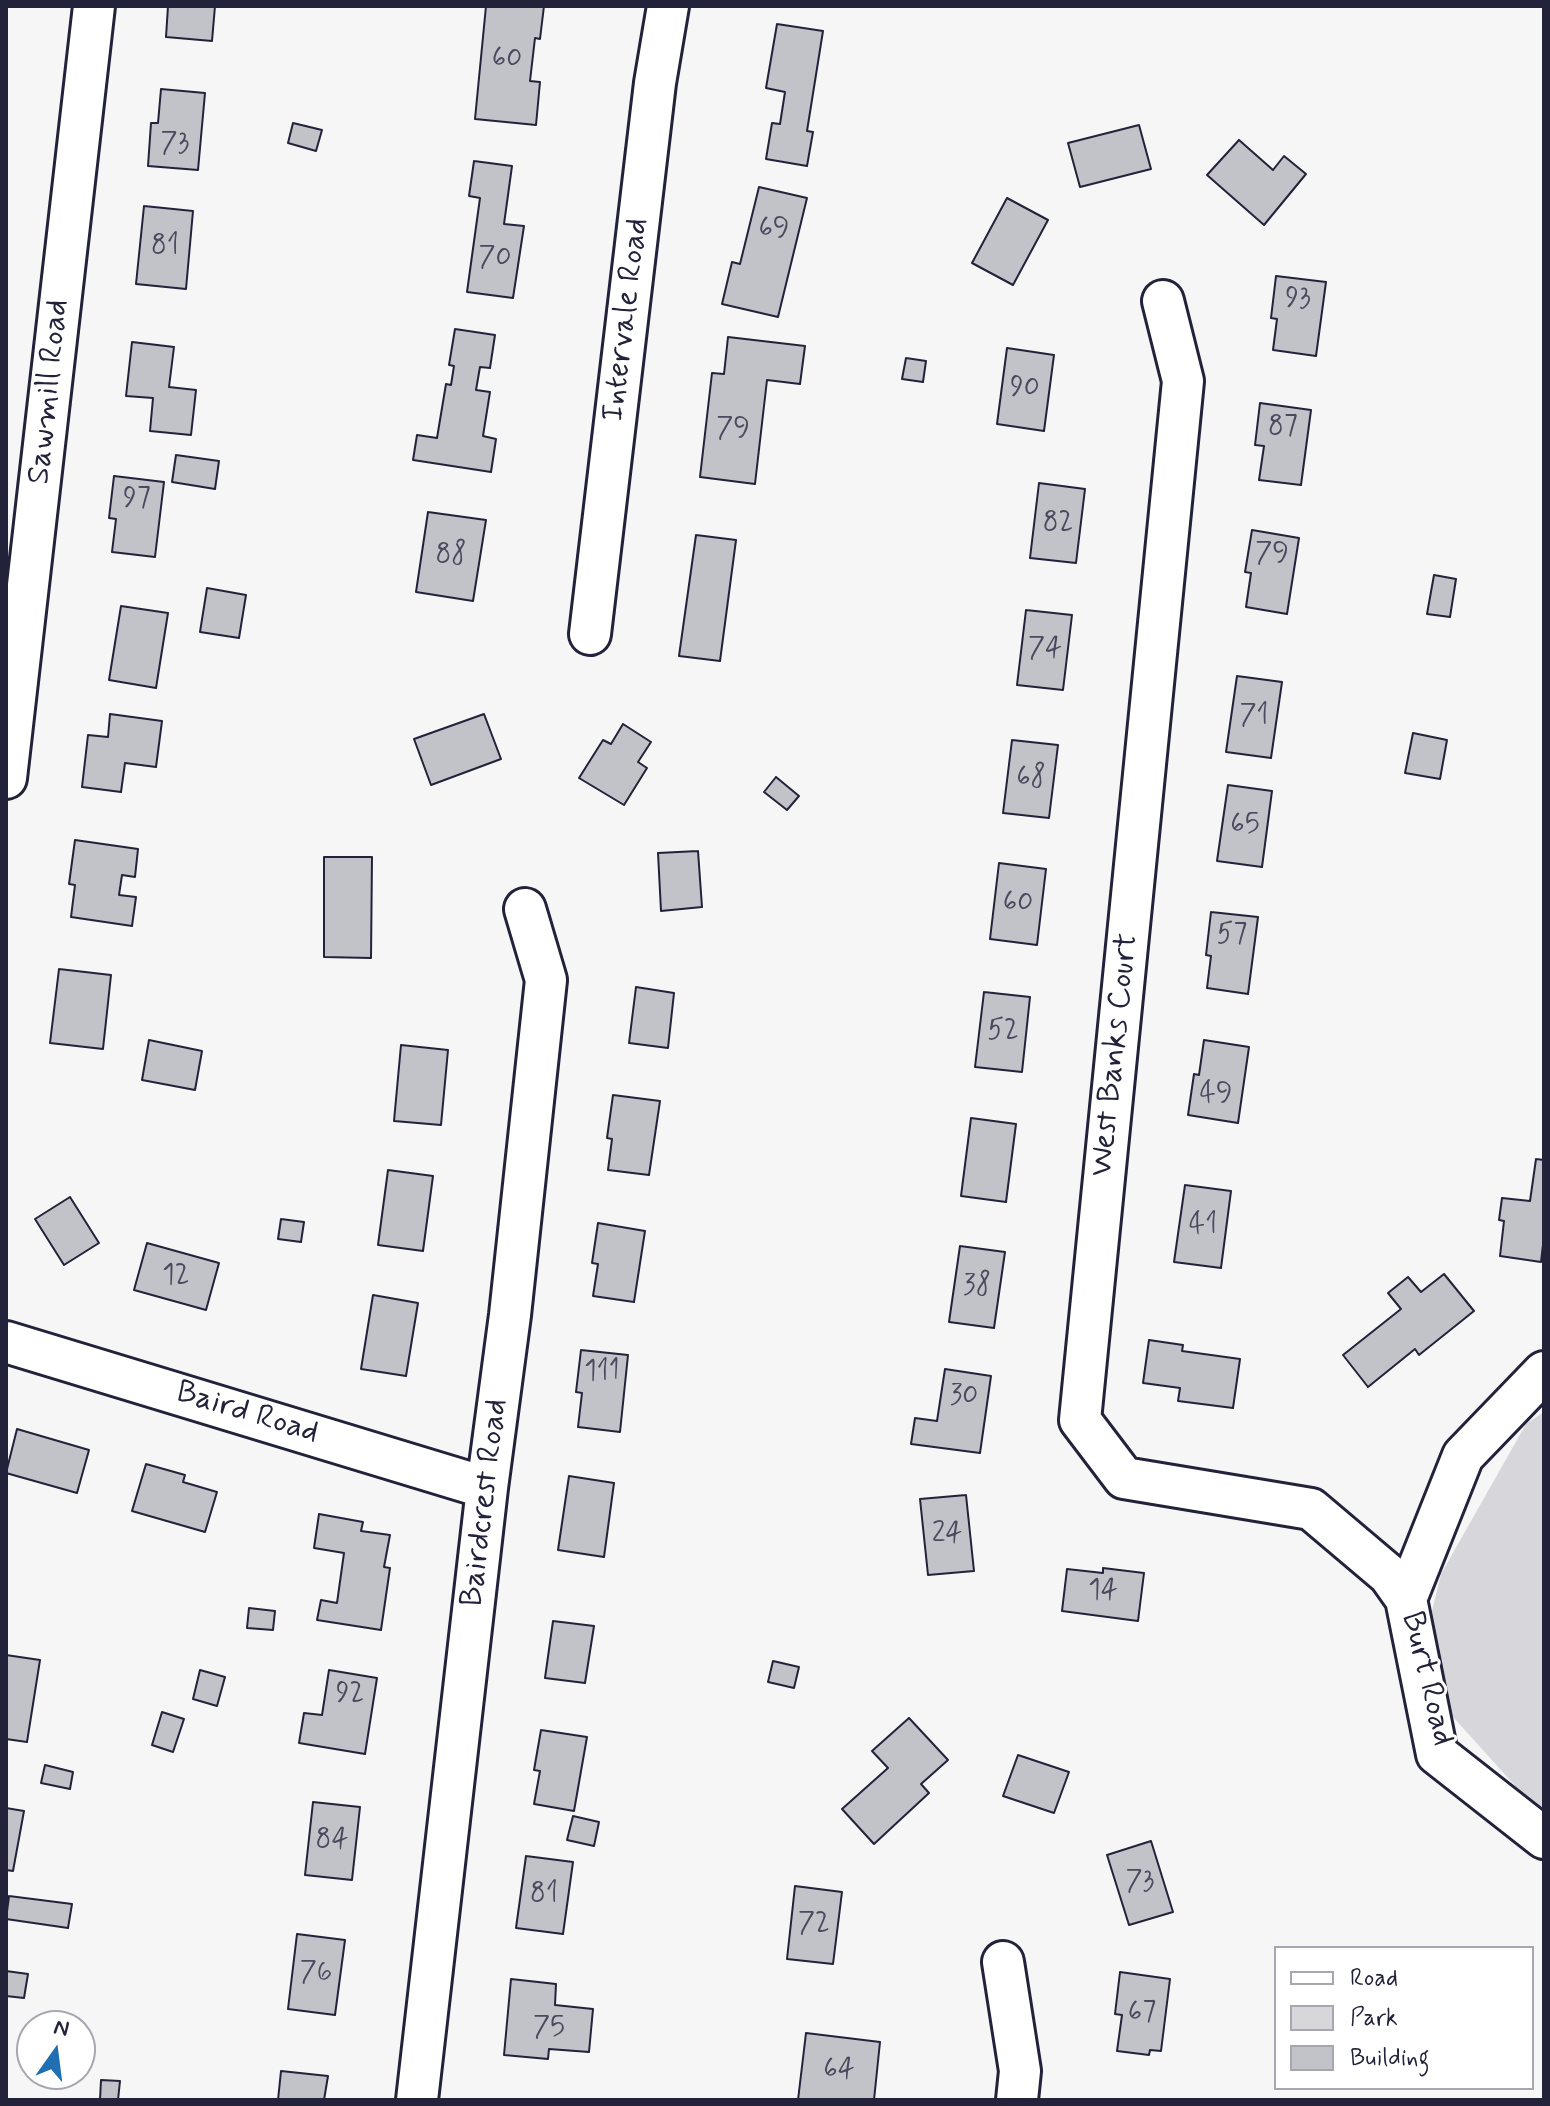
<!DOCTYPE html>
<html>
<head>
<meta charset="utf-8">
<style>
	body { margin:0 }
	#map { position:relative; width:1550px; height:2106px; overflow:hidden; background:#f6f6f7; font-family:Mynerve,sans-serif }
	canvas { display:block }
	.frame { position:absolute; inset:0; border:8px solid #22223b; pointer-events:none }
	.legend { position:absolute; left:1274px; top:1946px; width:260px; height:144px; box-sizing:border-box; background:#fff; border:2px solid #a7a7b1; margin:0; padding:10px 14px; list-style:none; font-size:24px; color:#22223b }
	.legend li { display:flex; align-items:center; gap:16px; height:40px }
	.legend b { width:40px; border:2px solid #a7a7b1 }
	.north { position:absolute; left:16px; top:2010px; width:80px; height:80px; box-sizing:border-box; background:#fff; border:2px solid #a7a7b1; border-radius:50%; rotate:14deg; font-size:22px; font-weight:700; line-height:32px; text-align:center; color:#22223b }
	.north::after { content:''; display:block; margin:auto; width:28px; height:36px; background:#1f6fb2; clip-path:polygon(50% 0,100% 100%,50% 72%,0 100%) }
</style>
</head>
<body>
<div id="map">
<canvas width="1550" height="2106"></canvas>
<div class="frame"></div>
<ul class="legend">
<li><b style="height:10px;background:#fff"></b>Road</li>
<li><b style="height:22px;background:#d7d7db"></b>Park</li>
<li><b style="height:22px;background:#c2c2c9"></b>Building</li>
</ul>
<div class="north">N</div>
</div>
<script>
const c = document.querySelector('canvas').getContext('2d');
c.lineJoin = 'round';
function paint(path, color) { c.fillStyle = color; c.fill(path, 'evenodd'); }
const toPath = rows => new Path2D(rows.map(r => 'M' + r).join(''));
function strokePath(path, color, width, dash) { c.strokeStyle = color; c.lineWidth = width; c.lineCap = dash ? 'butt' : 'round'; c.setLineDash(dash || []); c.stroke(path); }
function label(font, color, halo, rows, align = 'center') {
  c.font = font + ' Mynerve,sans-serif'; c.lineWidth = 6; c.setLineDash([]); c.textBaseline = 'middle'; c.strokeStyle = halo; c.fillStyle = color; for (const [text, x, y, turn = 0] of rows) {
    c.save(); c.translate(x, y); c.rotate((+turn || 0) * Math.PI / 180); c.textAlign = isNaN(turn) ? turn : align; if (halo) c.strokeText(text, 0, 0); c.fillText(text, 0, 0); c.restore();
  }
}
const green = toPath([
	[1544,1412,1544,1818,1445,1708,1426,1636,1441,1574,1526,1424]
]);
const building = toPath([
	[168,6,215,6,212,41,166,37,168,6],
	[486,6,544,6,540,39,535,38,530,81,540,82,536,125,475,119,486,6],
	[777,24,823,31,807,131,813,132,807,166,766,159,772,123,780,124,785,92,766,88,777,24],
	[161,89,205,93,198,170,148,166,151,123,158,123,161,89],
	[293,123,322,130,316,151,288,143,293,123],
	[1139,125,1151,169,1080,187,1068,143,1139,125],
	[1239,140,1273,170,1284,156,1306,174,1264,225,1207,175,1239,140],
	[474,161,512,166,504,224,524,226,513,298,467,292,480,198,469,196,474,161],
	[759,187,807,198,778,317,722,304,732,262,740,264,759,187],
	[1007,198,1048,220,1013,285,972,263,1007,198],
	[144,206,193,211,186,289,136,284,144,206],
	[1276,276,1326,282,1316,356,1273,350,1277,319,1271,318,1276,276],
	[455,329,495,335,490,368,480,367,476,390,490,392,483,436,496,439,491,472,413,460,417,435,437,438,446,384,451,385,454,366,449,365,455,329],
	[728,337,805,346,800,384,767,380,755,484,700,477,712,373,724,374,728,337],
	[132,342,174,347,169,387,196,390,191,435,150,431,153,398,126,396,132,342],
	[1007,348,1054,355,1044,431,997,424,1007,348],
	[906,358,926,361,923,382,902,379,906,358],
	[1260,403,1311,410,1301,485,1259,480,1264,446,1255,445,1260,403],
	[176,455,219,461,215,489,172,482,176,455],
	[114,476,164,482,155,557,112,552,116,519,109,518,114,476],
	[1039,483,1085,489,1076,563,1030,558,1039,483],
	[428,512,486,520,473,601,416,592,428,512],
	[1252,530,1299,538,1287,614,1246,607,1251,573,1245,572,1252,530],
	[696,535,736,540,720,661,679,656,696,535],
	[1434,575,1456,579,1450,617,1427,614,1434,575],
	[207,588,246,595,239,638,200,632,207,588],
	[121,606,168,613,156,688,109,680,121,606],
	[1026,610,1072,615,1063,690,1017,685,1026,610],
	[1237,676,1282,682,1271,758,1226,752,1237,676],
	[110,714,162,721,156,767,125,763,121,792,82,787,88,735,108,737,110,714],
	[484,714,501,759,431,785,414,739,484,714],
	[623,724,651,742,638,762,647,768,624,805,579,778,603,740,611,744,623,724],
	[1413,733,1447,740,1440,779,1405,773,1413,733],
	[1012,740,1058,745,1049,818,1003,813,1012,740],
	[776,777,799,796,787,810,764,792,776,777],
	[1228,785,1272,791,1262,867,1217,861,1228,785],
	[75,840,138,849,135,877,122,875,119,895,136,897,132,926,71,917,75,885,69,884,75,840],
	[698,851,702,907,661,911,658,853,698,851],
	[324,857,372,857,371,958,324,957,324,857],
	[999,863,1046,869,1037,945,990,939,999,863],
	[1211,912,1258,917,1248,994,1207,988,1211,956,1206,955,1211,912],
	[59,969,111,975,103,1049,50,1043,59,969],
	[636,987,674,993,668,1048,629,1043,636,987],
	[984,992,1030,997,1022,1072,975,1067,984,992],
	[149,1040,202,1051,195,1090,142,1080,149,1040],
	[1204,1040,1249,1047,1238,1123,1188,1115,1194,1074,1199,1075,1204,1040],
	[401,1045,448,1050,441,1125,394,1121,401,1045],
	[613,1095,660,1101,649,1175,608,1170,612,1139,607,1138,613,1095],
	[971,1118,1016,1124,1006,1202,961,1196,971,1118],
	[1536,1159,1544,1160,1544,1236,1541,1262,1500,1256,1504,1221,1499,1220,1502,1198,1530,1201,1536,1159],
	[388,1170,433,1176,423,1251,378,1245,388,1170],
	[1185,1185,1231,1191,1221,1268,1174,1262,1185,1185],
	[70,1197,99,1243,64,1265,35,1219,70,1197],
	[281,1219,304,1222,301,1242,278,1239,281,1219],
	[598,1223,645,1231,634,1302,593,1296,598,1264,592,1263,598,1223],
	[147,1243,219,1263,206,1310,134,1290,147,1243],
	[960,1246,1005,1252,994,1328,949,1322,960,1246],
	[1444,1274,1474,1311,1419,1355,1415,1349,1368,1387,1343,1355,1401,1309,1388,1293,1408,1277,1421,1292,1444,1274],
	[373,1295,418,1303,406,1376,361,1369,373,1295],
	[1149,1340,1183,1345,1182,1351,1240,1359,1233,1408,1178,1401,1180,1388,1143,1383,1149,1340],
	[581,1350,628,1355,620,1432,578,1427,582,1393,576,1392,581,1350],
	[945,1369,991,1376,980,1453,911,1444,915,1418,937,1421,945,1369],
	[17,1429,89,1450,77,1493,6,1473,17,1429],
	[146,1464,185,1475,183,1482,217,1492,205,1532,132,1511,146,1464],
	[569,1476,614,1483,604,1557,558,1550,569,1476],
	[966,1495,974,1571,928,1575,920,1499,966,1495],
	[319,1514,363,1522,361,1531,390,1535,384,1567,390,1568,381,1630,317,1620,321,1600,337,1603,344,1553,314,1548,319,1514],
	[1103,1568,1144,1573,1138,1621,1062,1611,1067,1569,1103,1573,1103,1568],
	[249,1608,275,1611,273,1630,247,1628,249,1608],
	[553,1621,594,1626,585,1683,545,1678,553,1621],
	[6,1655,40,1660,27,1742,6,1739,6,1655],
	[773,1661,799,1667,794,1688,768,1682,773,1661],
	[200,1670,225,1677,217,1706,193,1699,200,1670],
	[329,1670,377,1678,365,1754,299,1743,304,1713,322,1715,329,1670],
	[162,1712,184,1719,173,1752,152,1745,162,1712],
	[909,1718,948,1760,921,1784,929,1793,874,1844,842,1809,888,1768,872,1751,909,1718],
	[541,1730,587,1737,574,1811,534,1804,540,1771,534,1770,541,1730],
	[1018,1755,1069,1772,1054,1813,1003,1796,1018,1755],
	[45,1765,73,1772,70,1789,41,1783,45,1765],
	[313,1802,360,1807,352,1880,305,1875,313,1802],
	[6,1808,24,1811,13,1871,6,1870,6,1808],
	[573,1816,599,1822,594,1846,567,1840,573,1816],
	[1151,1841,1173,1912,1129,1925,1107,1855,1151,1841],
	[526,1856,573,1862,563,1934,516,1928,526,1856],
	[795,1886,842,1892,833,1964,787,1959,795,1886],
	[9,1896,72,1904,68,1928,6,1919,9,1896],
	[297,1934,345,1940,335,2015,288,2009,297,1934],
	[6,1971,28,1974,24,1998,6,1996,6,1971],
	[1120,1972,1170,1979,1161,2051,1150,2050,1149,2055,1117,2051,1122,2015,1115,2014,1120,1972],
	[511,1979,556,1984,555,2005,593,2009,589,2052,549,2049,548,2059,504,2055,511,1979],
	[806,2033,880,2042,874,2100,798,2100,806,2033],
	[281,2071,328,2076,324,2100,278,2100,281,2071],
	[101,2080,120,2081,118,2100,100,2100,101,2080]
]);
const street = toPath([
	[1163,301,1183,381,1080,1420,1124,1478,1311,1509,1389,1575,1406,1599],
	[590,634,655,83,668,6],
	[6,778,94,6],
	[6,1342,487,1488],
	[1544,1372,1463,1456,1406,1599,1437,1754,1544,1838],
	[1003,1962,1020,2071,1017,2100],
	[417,2100,487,1488,510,1315,546,980,525,909]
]);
const numberNames = [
	["60",507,60],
	["73",175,145],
	["69",774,230],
	["81",165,247],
	["70",495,259],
	["93",1298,300],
	["90",1025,389],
	["87",1283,428],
	["79",733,430],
	["97",137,500],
	["82",1058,524],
	["79",1272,555],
	["88",451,556],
	["74",1045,650],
	["71",1254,717],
	["68",1031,779],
	["65",1245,826],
	["60",1018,904],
	["57",1232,936],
	["52",1003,1032],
	["49",1216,1095],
	["41",1203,1226],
	["12",176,1277],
	["38",977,1287],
	["111",602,1373],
	["30",964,1397],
	["24",947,1535],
	["14",1103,1592],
	["92",350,1695],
	["84",332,1841],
	["73",1140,1883],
	["81",544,1895],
	["72",814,1925],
	["76",316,1974],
	["67",1142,2014],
	["75",549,2029],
	["64",839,2071]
];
const streetNames = [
	["Intervale Road",627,320,-83],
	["Sawmill Road",50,392,-84],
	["West Banks Court",1116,1055,-84],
	["Baird Road",247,1414,17],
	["Bairdcrest Road",486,1503,-83],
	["Burt Road",1426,1679,76]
];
paint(green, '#d7d7db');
paint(building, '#c2c2c9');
strokePath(building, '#22223b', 2);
strokePath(street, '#22223b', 46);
strokePath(street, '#fff', 40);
label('28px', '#4a4a5e', null, numberNames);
label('32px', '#22223b', '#fff', streetNames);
</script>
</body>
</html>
